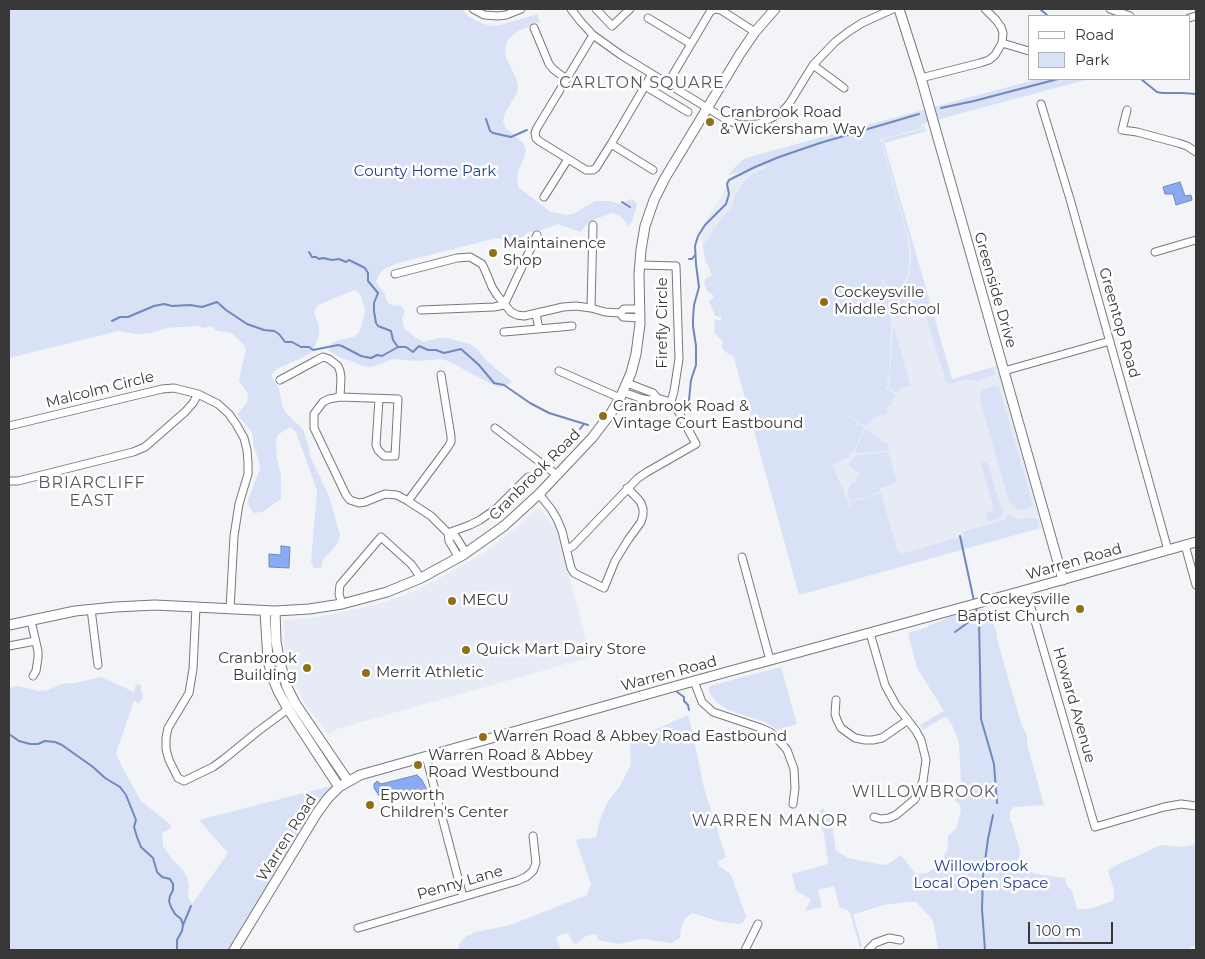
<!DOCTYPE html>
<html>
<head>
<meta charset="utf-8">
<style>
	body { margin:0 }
	#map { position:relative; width:1205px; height:959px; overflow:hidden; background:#f3f4f7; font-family:Montserrat,sans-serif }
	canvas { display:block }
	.frame { position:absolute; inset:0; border:10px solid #383839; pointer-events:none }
	.legend { position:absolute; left:1028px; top:15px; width:162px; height:65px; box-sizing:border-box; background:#fff; border:1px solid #afafb0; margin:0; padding:6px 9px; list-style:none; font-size:15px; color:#383839 }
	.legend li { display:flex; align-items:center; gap:10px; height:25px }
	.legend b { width:25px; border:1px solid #afafb0 }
	.scale { position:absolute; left:1028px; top:922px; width:85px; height:22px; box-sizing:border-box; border:2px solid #383839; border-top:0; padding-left:6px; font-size:15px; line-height:18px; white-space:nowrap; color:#383839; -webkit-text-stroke:4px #fff; paint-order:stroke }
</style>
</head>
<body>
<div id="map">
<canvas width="1205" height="959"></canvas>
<div class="frame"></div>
<ul class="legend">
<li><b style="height:6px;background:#fff"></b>Road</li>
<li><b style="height:14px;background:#d8e1f5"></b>Park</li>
</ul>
<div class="scale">100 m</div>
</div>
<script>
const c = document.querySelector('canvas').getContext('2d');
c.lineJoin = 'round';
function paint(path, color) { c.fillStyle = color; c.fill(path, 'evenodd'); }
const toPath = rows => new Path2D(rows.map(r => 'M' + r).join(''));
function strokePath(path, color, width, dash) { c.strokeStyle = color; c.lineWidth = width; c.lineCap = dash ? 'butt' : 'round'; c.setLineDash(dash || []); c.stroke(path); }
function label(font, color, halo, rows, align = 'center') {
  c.font = font + ' Montserrat,sans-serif'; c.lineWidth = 5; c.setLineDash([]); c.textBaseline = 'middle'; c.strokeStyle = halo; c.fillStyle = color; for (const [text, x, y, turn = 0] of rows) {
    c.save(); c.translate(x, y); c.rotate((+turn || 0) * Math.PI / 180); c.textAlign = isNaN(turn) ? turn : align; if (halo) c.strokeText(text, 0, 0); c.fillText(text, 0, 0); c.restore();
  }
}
const built = toPath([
	[924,123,926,131,884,143,952,379,997,366,1042,528,799,595,699,232,735,174],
	[538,508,556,528,591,657,337,729,328,735,306,705,295,685,290,671,286,657,284,641,284,620,311,618,344,612,382,603,410,593,444,576,485,552,516,528]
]);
const green = toPath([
	[9,9,462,9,469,17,484,24,492,26,500,25,537,14,540,22,518,31,512,36,507,41,505,49,506,57,516,78,518,86,517,93,505,113,503,121,506,128,524,144,526,152,518,172,517,180,519,188,551,212,567,215,575,213,595,201,611,201,618,204,632,199,637,204,633,219,629,226,619,215,611,213,590,221,580,232,558,224,536,232,528,232,522,237,518,243,510,242,496,238,398,263,384,269,379,274,376,282,385,294,387,302,393,306,401,305,405,312,402,319,404,328,416,338,423,342,438,338,447,338,470,344,477,349,487,361,512,382,505,386,497,387,448,361,441,359,417,361,393,359,371,367,363,366,349,360,342,358,329,351,332,343,339,340,354,337,360,331,364,316,365,309,360,294,354,290,318,305,314,312,319,327,319,335,313,351,306,356,277,369,271,375,279,389,282,405,285,412,303,429,309,448,310,456,329,496,340,535,338,543,323,560,321,568,314,568,311,561,317,491,296,432,290,427,283,431,277,436,276,443,277,459,281,475,281,499,262,512,254,513,249,507,248,500,260,469,259,461,254,447,252,432,237,414,247,403,248,394,239,381,242,365,246,350,243,344,232,333,217,331,211,326,205,328,198,326,166,328,152,333,136,334,118,331,9,358],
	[1038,79,1089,79,921,124,921,128,880,139,907,237,909,255,908,272,894,314,892,314,887,287,883,279,882,279,889,304,891,328,889,378,887,378,887,383,888,384,886,390,888,390,896,395,890,406,886,407,888,413,874,418,865,426,851,417,850,414,849,415,850,418,864,428,853,452,849,453,850,456,832,465,849,503,848,507,850,507,852,502,881,493,898,552,901,554,963,536,962,532,1001,521,1004,520,1008,515,1018,519,1034,518,1037,519,1039,528,799,595,734,357,727,353,721,347,723,342,714,333,715,319,721,321,721,317,715,316,709,301,714,298,713,295,707,291,704,283,706,278,712,276,710,268,705,261,703,245,722,218,732,207,735,195,746,180,753,174,771,165,728,175,737,165,744,159,767,152],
	[926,129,926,131,884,143,952,379,993,367,995,373,993,375,975,381,966,379,951,384,946,382,924,309,894,318,909,275,911,261,911,250,909,239,882,142,885,139],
	[893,327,894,327,910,385,902,388,897,393,888,388,890,381],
	[994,386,999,387,1033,505,1025,509,1018,509,1013,506,1008,498,980,399,981,391,983,389],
	[865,429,886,443,887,443,889,450,874,452,856,453,855,451],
	[888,452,897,483,880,488,880,491,871,495,851,501,850,499,847,495,848,491,852,482,855,483,859,473,849,466,852,459,856,456],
	[985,462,988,464,998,499,1004,511,1001,517,988,522,986,513,994,510,981,463],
	[983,609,986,612,989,611,997,634,997,639,1021,723,1027,736,1027,744,1044,805,1014,807,1010,811,1010,821,1012,823,1020,851,1019,864,1020,867,1035,874,1065,878,1067,886,1072,890,1077,909,1087,909,1096,907,1114,900,1114,890,1108,870,1117,865,1161,845,1180,847,1190,846,1196,843,1196,945,1186,950,938,950,934,924,932,919,916,902,907,902,883,905,859,913,853,914,862,946,860,948,850,913,847,909,844,910,843,907,840,908,834,886,818,890,822,907,805,911,811,899,796,891,792,874,828,864,824,834,817,816,822,808,829,814,832,823,836,851,848,858,883,865,888,864,901,855,915,873,917,874,927,873,935,868,942,861,948,847,948,836,956,829,961,811,960,805,953,798,926,790,928,785,956,793,963,800,966,790,961,785,959,742,952,725,946,716,923,730,920,725,944,711,917,668,908,633,928,627,928,626,955,615,974,610],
	[781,667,797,724,778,730,765,722,728,710,716,702,708,690,710,686],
	[101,677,134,692,135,687,137,684,141,685,141,692,143,695,142,700,138,703,134,701,116,753,123,769,141,801,171,825,171,828,162,833,163,846,172,859,183,870,187,878,189,887,188,897,192,904,228,853,199,820,335,785,327,791,299,835,257,907,230,950,9,950,9,688,17,686,39,691,48,690,61,684,75,683],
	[688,715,693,735,704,788,726,857,717,862,721,868,724,869,731,875,745,913,746,916,743,923,738,924,722,922,692,913,685,918,681,928,680,938,672,943,641,939,619,944,598,940,596,935,595,934,586,936,576,944,573,943,570,936,567,933,558,936,556,938,561,950,458,950,459,945,465,937,476,932,510,925,587,895,591,884,576,840,584,838,586,839,596,837,600,820,607,803,620,786,631,765,630,743,645,734]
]);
const water = toPath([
	[1180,182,1185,196,1191,195,1192,200,1176,205,1173,194,1165,194,1163,187,1180,182],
	[281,546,290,547,289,568,269,567,269,554,281,555,281,546],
	[417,775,422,780,426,788,427,795,426,797,421,798,384,798,380,797,374,788,374,784,377,781,381,784,417,775]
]);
const stream = toPath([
	[1040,9,1048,16],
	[1141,79,1157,92,1162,93,1182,93,1196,94],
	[941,108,974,101,1058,79],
	[486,119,490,131,493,133,511,137,527,130],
	[622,202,630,207],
	[309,252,312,257,316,257,319,259,323,258,332,260,339,259,346,262,349,260,365,268,368,273,368,281,378,293,374,303,374,311,376,323,378,326,391,331,393,340,398,347],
	[689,259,692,259,695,255],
	[112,321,120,317,128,317,154,306,164,304,172,306,190,305,202,307,217,302,226,310,247,324,264,330,274,331,279,334,285,342,292,342,301,347,309,347,313,350,338,345,342,346,361,356,371,358,377,355,382,356,398,347,406,347,413,352,419,346,428,350,436,350,444,353,461,349,479,365,494,383,504,385,530,403,549,413,588,425],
	[688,410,691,380,696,365,696,346,693,326,693,319,694,305,699,287,696,264,695,246,698,236,705,225,726,204,729,194,727,184,729,180,755,167,779,157,820,143,919,114],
	[580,429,584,424],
	[960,536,974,601],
	[976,608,979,619,981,719,994,764,997,803],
	[955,632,977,616],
	[677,692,684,697,684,701,688,705,689,710],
	[9,734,19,741,30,744,38,744,45,741,55,742,62,745,93,767,105,778,120,787,126,795,136,820,134,827,137,837,141,847,153,858,157,872,162,877,170,879,173,884,173,890,170,896,169,901,171,907,175,914,181,919,183,925,182,931,177,940,177,950],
	[183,925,191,906],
	[985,950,982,909,983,876,988,839,993,815]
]);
const minor = toPath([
	[473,9,484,15,498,16,506,15,521,9],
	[571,9,581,22,593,35,621,55,727,120,737,124,747,125,757,124,764,122,782,112,789,104,813,65,835,42,848,32,862,23,893,9],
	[596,9,612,26,630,9],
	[1110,9,1130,16],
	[648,18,691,44],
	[1189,18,1196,16],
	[534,28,549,64,553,69,566,79],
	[593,35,537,128,535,133,536,138,539,141,586,170,593,170,596,168,611,144,652,74],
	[1002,43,1029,51],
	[813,65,844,88],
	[921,78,980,63,989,60,995,55,1002,43,1003,33,1001,27,996,20,985,9],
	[668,83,710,12,713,10,716,9,721,10,755,32],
	[645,86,688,112],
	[1041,104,1070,199,1168,550],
	[1127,110,1122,130,1137,132,1178,143,1187,146,1196,152],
	[611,144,653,170],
	[544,197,568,159],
	[1155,252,1196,240],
	[640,265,676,266,679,359,674,391,671,402],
	[395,274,457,258,470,257,482,264,485,270,492,287,497,295,511,312,517,315,524,316,563,307,576,306,591,308,605,312,620,313,623,317,640,318],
	[591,308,593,225],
	[421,310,494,307,504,305,537,235],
	[620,313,624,309,640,309],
	[536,314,539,329],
	[504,332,572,326],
	[559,371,620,398],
	[1004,371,1110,341],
	[280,380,317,360,323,357,329,359,338,366,340,371,341,378,340,397],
	[627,383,653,393,657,398],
	[379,399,376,445,378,450,384,456,395,456,398,399,340,397,329,399,323,402,314,414,314,428,346,495,350,500,359,503,365,502,385,494,397,495,408,501,431,516,448,533,456,537,466,553],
	[9,426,162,389,174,388,198,394,218,404,229,414,236,424,244,438,247,450,248,463,248,474,239,504,234,536,230,609],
	[495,428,557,475],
	[9,481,18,481,133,452,145,447,185,412,193,403,198,394],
	[539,494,551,509,557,519,562,531,571,568,574,573,604,588,615,561,628,540,641,522,643,515,643,509,641,503,638,499,627,488],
	[408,501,448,447,451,442,451,436,441,375],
	[448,533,470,525,480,520,497,508,528,477],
	[448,533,449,541,459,558],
	[1185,545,1196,585],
	[567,549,573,546,638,478,647,472,696,444,676,407,671,402,657,398,650,400,643,399,623,392],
	[742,557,770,660],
	[1026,590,1095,827,1164,807,1181,804,1196,806],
	[342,604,339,594,340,585,381,537,411,564,421,578],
	[196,607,193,669,189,693,168,728,166,738,166,749,169,760,178,778,184,781,213,767,224,759,257,732,288,709],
	[91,609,98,665],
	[31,621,38,651,38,658,36,671,33,676],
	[870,633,885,685,896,705,916,731,921,740,926,760,923,781,915,799,908,805,896,815,889,818,881,819,874,817],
	[9,646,35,641],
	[694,681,702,702,713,712,761,728,770,732,781,743,787,750,794,769,795,788,793,804],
	[836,700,835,714,837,720,841,728,855,738,865,740,873,740,882,738,908,720],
	[426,756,463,897],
	[358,928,517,881,526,877,533,871,536,863,533,836],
	[745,950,758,924],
	[868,950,875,943,883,940,889,938,900,940]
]);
const tertiary = toPath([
	[899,9,921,78,1063,580],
	[265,611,268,660,272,676,278,691,288,709,339,787],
	[275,611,276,641,279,659,287,687,295,703,348,781],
	[9,625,75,611,115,607,155,605,275,611,309,609,342,604,387,592,421,578,463,555,504,526,539,494,592,438,611,413,620,398,631,373,636,354,640,324,639,274,641,250,645,226,654,200,665,178,740,54,755,32,775,9],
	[234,950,317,813,328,798,339,787,360,775,694,681,1026,590,1196,542]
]);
const markers = [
	[710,122,5,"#916f14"],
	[493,253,5,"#916f14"],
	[824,302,5,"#916f14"],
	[603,416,5,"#916f14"],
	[452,601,5,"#916f14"],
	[1080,609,5,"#916f14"],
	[466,650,5,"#916f14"],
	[307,668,5,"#916f14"],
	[366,673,5,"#916f14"],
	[483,737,5,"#916f14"],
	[418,765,5,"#916f14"],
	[370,805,5,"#916f14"]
];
const poiNames = [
	["Cranbrook Road",720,113],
	["& Wickersham Way",720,130],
	["Maintainence",503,244],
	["Shop",503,261],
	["Cockeysville",834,293],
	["Middle School",834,310],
	["Cranbrook Road &",613,407],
	["Vintage Court Eastbound",613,424],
	["Cockeysville",1070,600,"right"],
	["Baptist Church",1070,617,"right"],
	["MECU",462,601],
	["Quick Mart Dairy Store",476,650],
	["Cranbrook",297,659,"right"],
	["Building",297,676,"right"],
	["Merrit Athletic",376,673],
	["Warren Road & Abbey Road Eastbound",493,737],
	["Warren Road & Abbey",428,756],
	["Road Westbound",428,773],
	["Epworth",380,796],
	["Children's Center",380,813]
];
const parkNames = [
	["County Home Park",425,172],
	["Willowbrook",981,867],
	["Local Open Space",981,884]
];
const streetNames = [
	["Greenside Drive",995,290,74],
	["Firefly Circle",663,323,-90],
	["Greentop Road",1119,323,74],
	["Malcolm Circle",100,390,-14],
	["Cranbrook Road",535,475,-45],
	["Warren Road",1074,562,-16],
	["Warren Road",669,674,-15],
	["Howard Avenue",1074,705,74],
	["Warren Road",287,838,-58],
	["Penny Lane",460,883,-16]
];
const neighbourhoodNames = [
	["CARLTON SQUARE",642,83],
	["BRIARCLIFF",92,483],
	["EAST",92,501],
	["WILLOWBROOK",924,792],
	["WARREN MANOR",770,821]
];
paint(built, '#e6ebf5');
paint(green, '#d8e1f5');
paint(water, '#8aaaf4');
strokePath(water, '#7188bc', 1);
strokePath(stream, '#7188bc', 2);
strokePath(minor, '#78797c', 9);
strokePath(tertiary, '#78797c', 11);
strokePath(minor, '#fff', 7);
strokePath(tertiary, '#fff', 9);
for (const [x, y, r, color] of markers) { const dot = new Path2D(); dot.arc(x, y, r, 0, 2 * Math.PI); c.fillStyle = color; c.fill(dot); strokePath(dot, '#fff', 2); }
label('15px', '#383839', '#fff', poiNames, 'left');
label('15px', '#223f93', '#fff', parkNames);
label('15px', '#383839', '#fff', streetNames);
c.letterSpacing = '1px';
label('16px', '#565759', '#fff', neighbourhoodNames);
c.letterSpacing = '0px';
</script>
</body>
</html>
